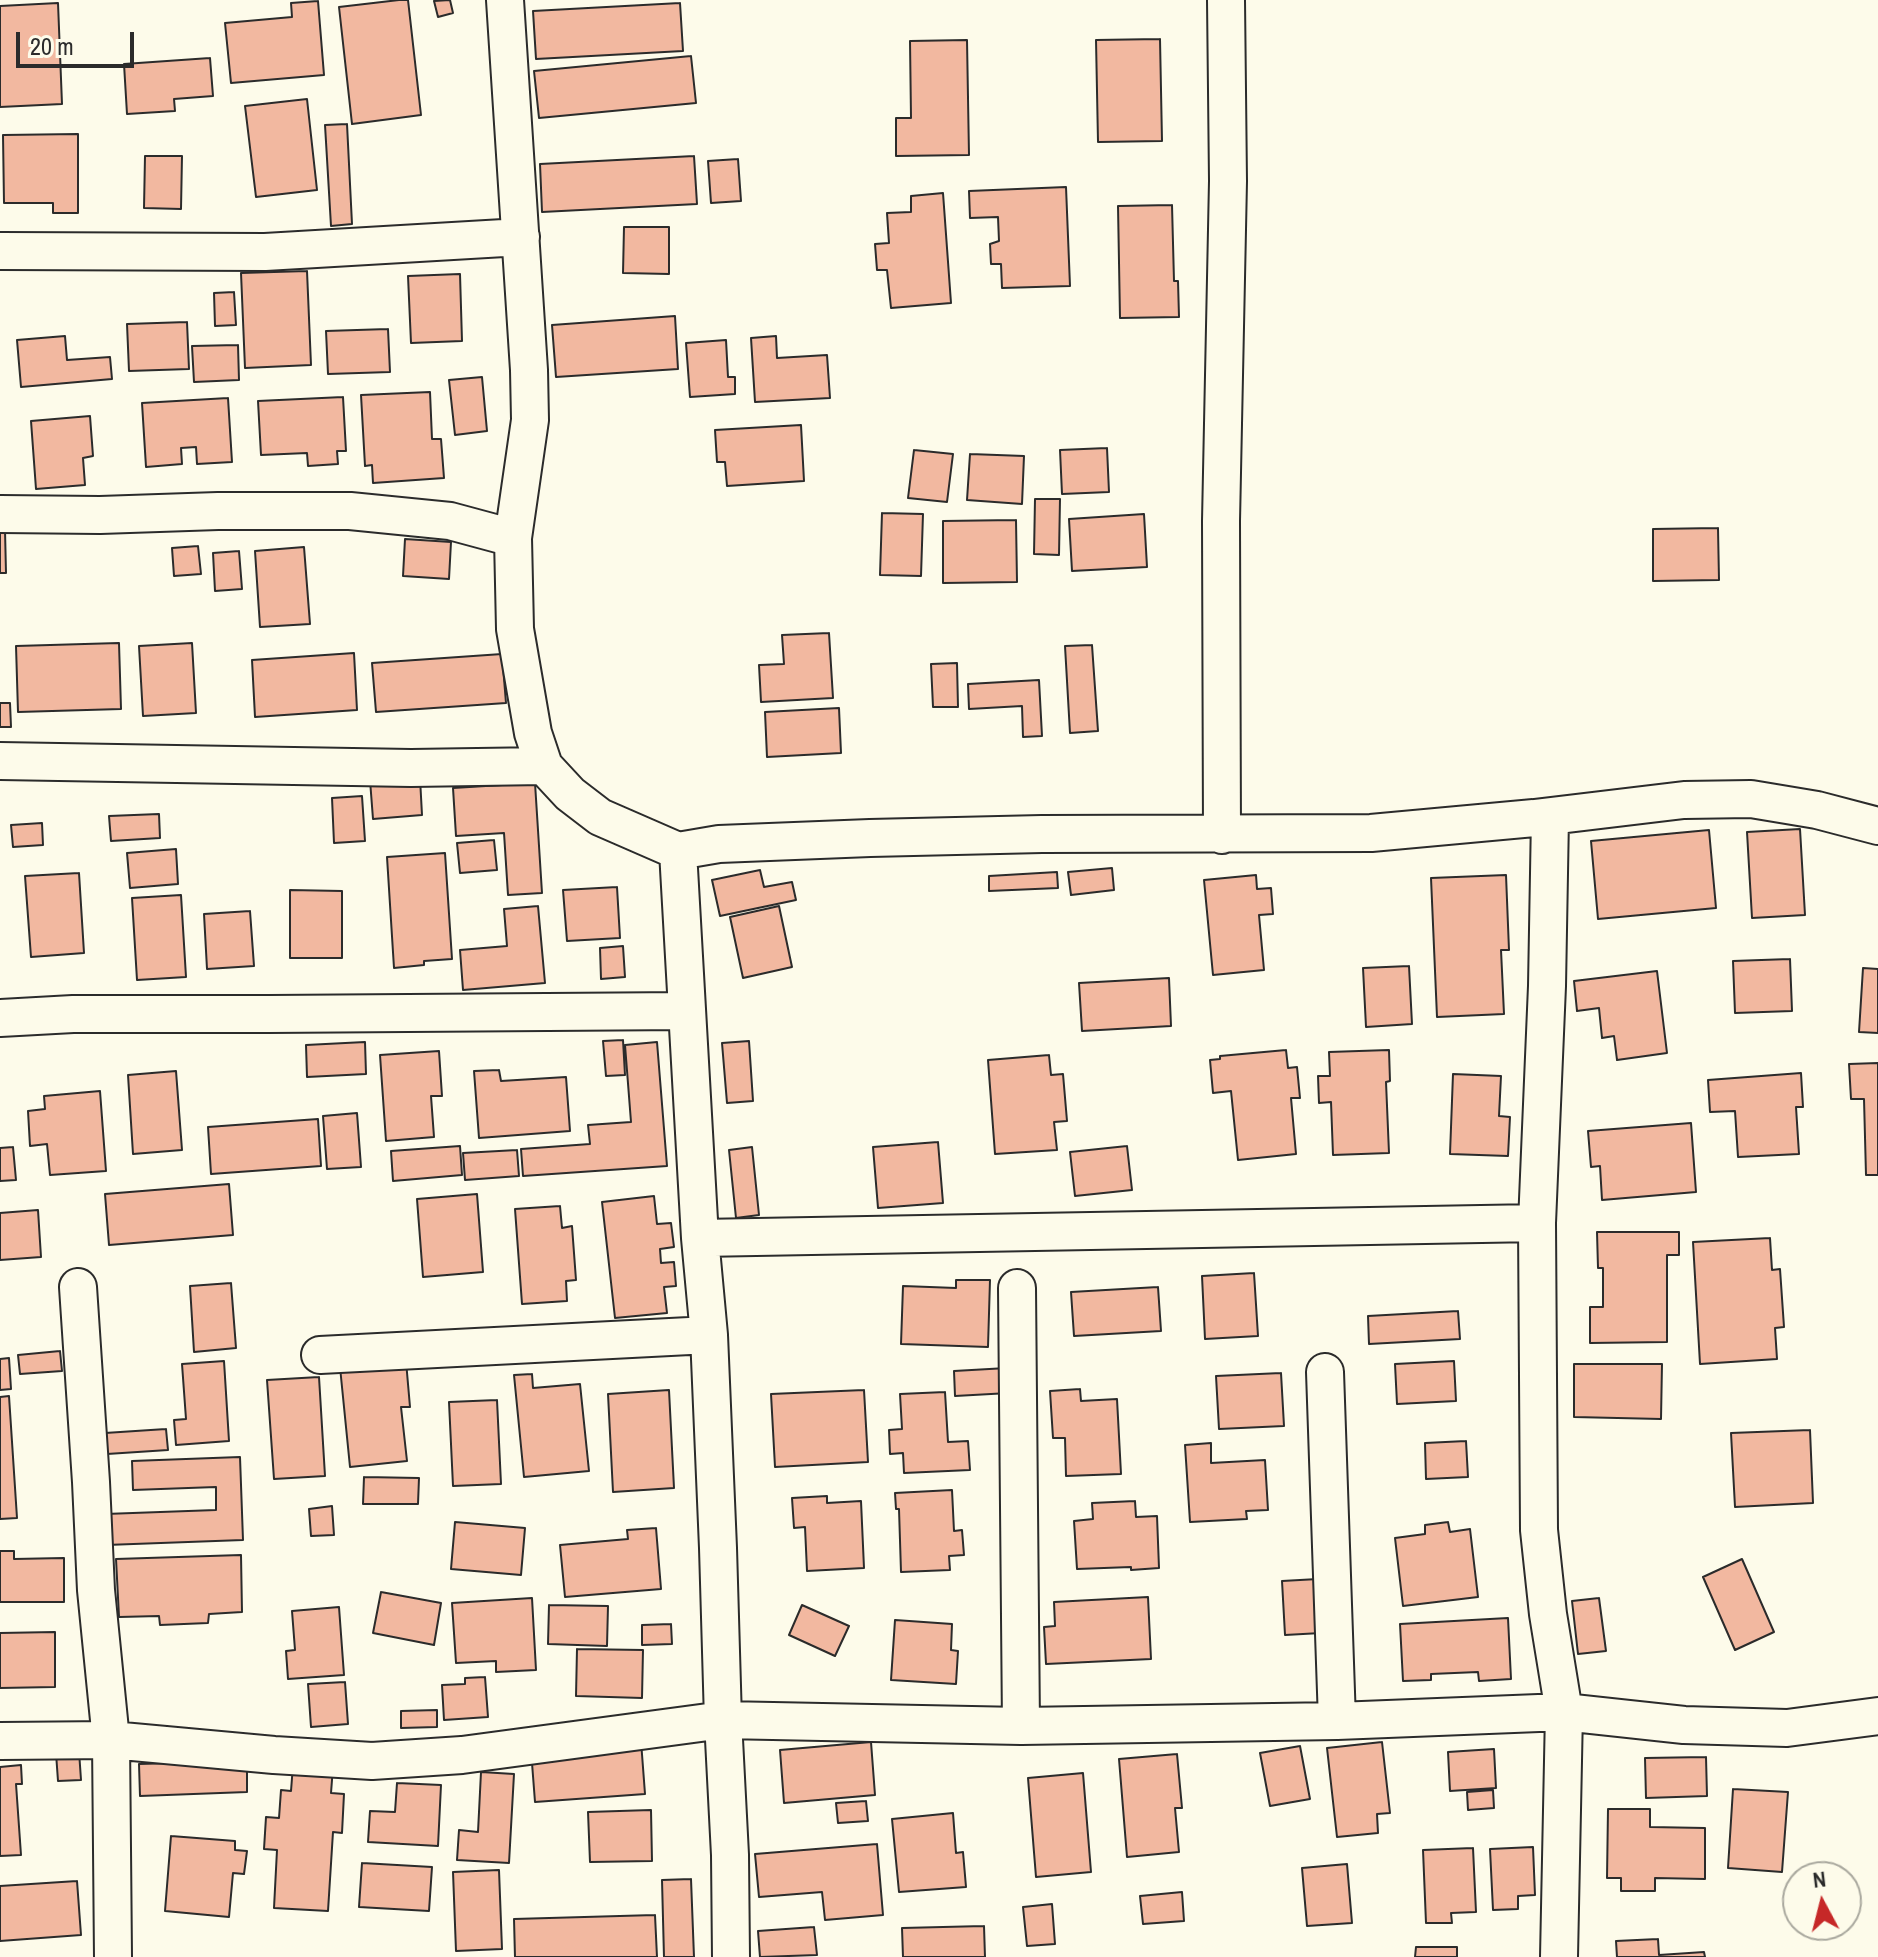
<!DOCTYPE html>
<html>
<head>
<meta charset="utf-8">
<style>
	body { margin:0 }
	#map { position:relative; width:1878px; height:1957px; overflow:hidden; background:#fdfbea; font-family:"Archivo Narrow",sans-serif }
	canvas { display:block }
	.north { position:absolute; left:1782px; top:1861px; width:80px; height:80px; box-sizing:border-box; background:#fdfbea; border:2px solid #a9a89e; border-radius:50%; rotate:353deg; font-size:22px; font-weight:700; line-height:32px; text-align:center; color:#2b2b2b }
	.north::after { content:''; display:block; margin:auto; width:28px; height:36px; background:#c62828; clip-path:polygon(50% 0,100% 100%,50% 72%,0 100%) }
	.scale { position:absolute; left:16px; top:32px; width:118px; height:36px; box-sizing:border-box; border:4px solid #2b2b2b; border-top:0; padding-left:10px; font-size:24px; line-height:28px; white-space:nowrap; color:#2b2b2b; -webkit-text-stroke:6px #fdfbea; paint-order:stroke }
</style>
</head>
<body>
<div id="map">
<canvas width="1878" height="1957"></canvas>
<div class="north">N</div>
<div class="scale">20 m</div>
</div>
<script>
const c = document.querySelector('canvas').getContext('2d');
c.lineJoin = 'round';
function paint(path, color) { c.fillStyle = color; c.fill(path, 'evenodd'); }
const toPath = rows => new Path2D(rows.map(r => 'M' + r).join(''));
function strokePath(path, color, width, dash) { c.strokeStyle = color; c.lineWidth = width; c.lineCap = dash ? 'butt' : 'round'; c.setLineDash(dash || []); c.stroke(path); }
const building = toPath([
	[399,0,408,0,421,115,352,124,339,7,399,0],
	[450,0,453,13,438,17,434,1,450,0],
	[318,1,324,75,231,83,225,23,292,17,291,3,318,1],
	[58,3,62,104,0,107,0,6,58,3],
	[680,3,683,51,536,59,533,11,680,3],
	[1160,39,1162,141,1098,142,1096,40,1160,39],
	[967,40,969,155,896,156,896,118,911,118,910,41,967,40],
	[691,56,696,103,539,118,534,71,691,56],
	[210,58,213,96,174,99,175,111,127,114,124,64,210,58],
	[307,99,317,190,256,197,245,106,307,99],
	[347,124,352,224,331,226,325,125,347,124],
	[78,134,78,213,53,213,53,203,4,203,3,135,78,134],
	[145,156,182,156,181,209,144,208,145,156],
	[694,156,697,204,542,212,540,164,694,156],
	[738,159,741,201,711,203,708,161,738,159],
	[1066,187,1070,286,1002,288,1001,264,991,264,990,244,999,241,998,217,970,218,969,191,1066,187],
	[943,193,951,303,891,308,887,270,877,270,875,244,889,243,887,213,911,212,911,196,943,193],
	[1172,205,1174,281,1178,281,1179,317,1120,318,1118,206,1172,205],
	[624,227,669,227,669,274,623,273,624,227],
	[307,271,311,365,245,368,241,273,307,271],
	[460,274,462,341,411,343,408,276,460,274],
	[234,292,236,325,215,326,214,293,234,292],
	[675,316,678,369,556,377,552,325,675,316],
	[187,322,189,369,129,371,127,324,187,322],
	[388,329,390,372,328,374,326,331,388,329],
	[65,336,67,360,110,357,112,379,21,387,17,340,65,336],
	[776,336,777,358,827,355,830,398,755,402,751,338,776,336],
	[726,340,728,377,735,377,735,394,690,397,686,343,726,340],
	[238,345,239,380,194,382,192,346,238,345],
	[482,377,487,431,455,435,449,380,482,377],
	[430,392,432,439,441,439,444,478,373,483,372,465,365,466,361,395,430,392],
	[343,397,346,451,337,451,338,464,308,466,307,453,261,455,258,401,343,397],
	[228,398,232,462,197,464,196,447,181,448,182,464,146,467,142,403,228,398],
	[90,416,93,456,83,458,85,485,36,489,31,421,90,416],
	[801,425,804,481,727,486,725,462,717,462,715,430,801,425],
	[1107,448,1109,492,1062,494,1060,450,1107,448],
	[914,450,953,454,947,502,908,498,914,450],
	[970,454,1024,456,1022,504,967,500,970,454],
	[1035,499,1060,499,1059,555,1034,554,1035,499],
	[882,513,923,514,921,576,880,575,882,513],
	[1144,514,1147,567,1072,571,1069,519,1144,514],
	[1016,520,1017,582,943,583,943,521,1016,520],
	[1718,528,1719,580,1653,581,1653,529,1718,528],
	[0,530,5,530,6,573,0,573,0,530],
	[405,539,451,542,449,579,403,576,405,539],
	[198,546,201,574,174,576,172,548,198,546],
	[304,547,310,624,260,627,255,551,304,547],
	[239,551,242,589,215,591,213,553,239,551],
	[829,633,833,698,761,702,759,665,784,664,782,635,829,633],
	[119,643,121,709,18,712,16,646,119,643],
	[192,643,196,713,143,716,139,646,192,643],
	[1092,645,1098,731,1070,733,1065,646,1092,645],
	[354,653,357,710,255,717,252,660,354,653],
	[502,654,506,703,376,712,372,663,502,654],
	[957,663,958,707,933,707,931,664,957,663],
	[1039,680,1042,736,1023,737,1022,706,969,709,968,684,1039,680],
	[0,703,10,703,11,727,0,727,0,703],
	[839,708,841,753,767,757,765,712,839,708],
	[420,778,422,815,373,819,370,780,420,778],
	[535,783,542,893,508,895,504,833,456,836,453,788,535,783],
	[362,796,365,841,334,843,332,798,362,796],
	[159,814,160,838,111,841,109,816,159,814],
	[42,823,43,845,13,847,11,825,42,823],
	[1800,829,1805,915,1752,918,1747,832,1800,829],
	[1709,830,1716,908,1598,919,1591,841,1709,830],
	[494,840,497,870,460,873,457,843,494,840],
	[176,849,178,884,130,888,127,853,176,849],
	[445,853,452,959,424,961,424,965,394,968,387,857,445,853],
	[1112,868,1114,890,1071,895,1068,872,1112,868],
	[760,870,764,887,792,882,796,900,720,916,712,880,760,870],
	[1057,872,1058,888,989,891,989,876,1057,872],
	[79,873,84,953,31,957,25,876,79,873],
	[1256,875,1257,889,1271,888,1273,914,1259,915,1264,970,1213,975,1204,880,1256,875],
	[1506,875,1509,950,1501,950,1504,1014,1437,1017,1431,878,1506,875],
	[617,887,620,938,567,941,563,890,617,887],
	[290,890,342,891,342,958,290,958,290,890],
	[181,895,186,977,137,980,132,898,181,895],
	[538,906,545,983,463,990,460,950,507,946,504,909,538,906],
	[779,906,792,967,743,978,730,917,779,906],
	[250,911,254,966,207,969,204,914,250,911],
	[623,946,625,977,601,979,600,948,623,946],
	[1790,959,1792,1011,1735,1013,1733,961,1790,959],
	[1409,966,1412,1024,1366,1027,1363,968,1409,966],
	[1863,968,1878,969,1878,1033,1859,1032,1863,968],
	[1657,971,1667,1053,1617,1060,1614,1036,1602,1038,1599,1008,1577,1011,1574,981,1657,971],
	[1169,978,1171,1026,1082,1031,1079,983,1169,978],
	[623,1040,625,1075,606,1076,603,1041,623,1040],
	[749,1041,753,1101,727,1103,722,1043,749,1041],
	[365,1042,366,1074,307,1077,306,1045,365,1042],
	[657,1042,667,1166,523,1176,521,1149,590,1144,588,1125,631,1122,625,1045,657,1042],
	[1286,1050,1288,1068,1297,1067,1300,1098,1291,1098,1296,1154,1238,1160,1231,1091,1213,1093,1210,1060,1220,1059,1220,1056,1286,1050],
	[1389,1050,1390,1081,1386,1082,1389,1153,1333,1155,1331,1102,1319,1103,1318,1076,1330,1076,1329,1052,1389,1050],
	[439,1051,442,1096,431,1096,434,1137,386,1141,380,1055,439,1051],
	[1049,1055,1051,1075,1063,1074,1067,1121,1054,1122,1057,1150,995,1154,988,1060,1049,1055],
	[1878,1063,1878,1175,1866,1175,1864,1099,1851,1099,1849,1064,1878,1063],
	[499,1070,501,1081,566,1077,570,1131,479,1138,474,1071,499,1070],
	[176,1071,182,1150,133,1154,128,1075,176,1071],
	[1801,1073,1803,1107,1796,1107,1799,1154,1738,1157,1735,1111,1710,1112,1708,1080,1801,1073],
	[1453,1074,1501,1076,1499,1116,1510,1117,1508,1156,1450,1154,1453,1074],
	[100,1091,106,1171,50,1175,47,1144,30,1146,28,1111,45,1109,44,1096,100,1091],
	[357,1113,361,1167,327,1169,323,1116,357,1113],
	[318,1119,321,1166,211,1174,208,1127,318,1119],
	[1691,1123,1696,1192,1602,1200,1600,1166,1591,1167,1588,1131,1691,1123],
	[938,1142,943,1203,878,1208,873,1147,938,1142],
	[460,1146,462,1175,393,1181,391,1151,460,1146],
	[1127,1146,1132,1190,1075,1196,1070,1152,1127,1146],
	[13,1147,16,1180,0,1181,0,1148,13,1147],
	[752,1147,759,1215,736,1218,729,1150,752,1147],
	[517,1150,519,1176,465,1180,463,1153,517,1150],
	[229,1184,233,1235,109,1245,105,1194,229,1184],
	[477,1194,483,1272,423,1277,417,1199,477,1194],
	[654,1196,657,1224,671,1223,674,1247,660,1249,661,1263,674,1262,676,1286,664,1287,667,1313,615,1318,602,1202,654,1196],
	[560,1206,562,1228,572,1226,576,1280,566,1281,567,1301,522,1304,515,1209,560,1206],
	[38,1210,41,1257,0,1260,0,1213,38,1210],
	[1597,1232,1679,1232,1679,1255,1667,1255,1667,1342,1590,1343,1590,1307,1603,1307,1603,1268,1598,1268,1597,1232],
	[1770,1238,1772,1270,1780,1269,1784,1327,1775,1328,1777,1359,1700,1364,1693,1242,1770,1238],
	[1254,1273,1258,1336,1205,1339,1202,1276,1254,1273],
	[956,1280,990,1280,988,1347,901,1344,903,1286,956,1288,956,1280],
	[231,1283,236,1348,194,1352,190,1286,231,1283],
	[1158,1287,1161,1331,1074,1336,1071,1292,1158,1287],
	[1458,1311,1460,1339,1369,1344,1368,1316,1458,1311],
	[60,1351,62,1371,20,1374,18,1355,60,1351],
	[9,1358,11,1389,0,1390,0,1359,9,1358],
	[224,1361,229,1441,176,1445,174,1420,186,1419,182,1364,224,1361],
	[406,1361,410,1407,401,1407,407,1461,350,1467,340,1367,406,1361],
	[1454,1361,1456,1401,1397,1404,1395,1364,1454,1361],
	[1574,1364,1662,1364,1661,1419,1574,1417,1574,1364],
	[1007,1368,1009,1393,955,1396,954,1371,1007,1368],
	[1281,1373,1284,1426,1219,1429,1216,1376,1281,1373],
	[532,1374,533,1388,580,1384,589,1471,524,1477,514,1375,532,1374],
	[319,1377,325,1476,274,1479,267,1380,319,1377],
	[1080,1389,1081,1401,1117,1399,1121,1474,1066,1476,1065,1438,1053,1438,1050,1391,1080,1389],
	[669,1390,674,1488,613,1492,608,1394,669,1390],
	[864,1390,868,1462,775,1467,771,1394,864,1390],
	[945,1392,948,1442,968,1441,970,1470,904,1473,903,1453,890,1454,889,1430,902,1429,900,1394,945,1392],
	[9,1396,17,1518,0,1519,0,1397,9,1396],
	[497,1400,501,1484,453,1486,449,1402,497,1400],
	[166,1429,168,1450,107,1454,105,1433,166,1429],
	[1810,1430,1813,1503,1735,1507,1731,1433,1810,1430],
	[1466,1441,1468,1477,1426,1479,1425,1443,1466,1441],
	[1211,1443,1211,1463,1265,1460,1268,1510,1246,1511,1247,1519,1190,1522,1185,1445,1211,1443],
	[240,1457,243,1540,106,1545,105,1514,216,1510,216,1487,133,1490,132,1461,240,1457],
	[364,1477,419,1478,418,1504,363,1504,364,1477],
	[952,1490,954,1531,962,1530,964,1555,949,1556,950,1570,901,1572,899,1509,896,1509,895,1493,952,1490],
	[827,1496,827,1503,861,1501,864,1568,807,1571,805,1527,794,1528,792,1498,827,1496],
	[1135,1501,1136,1517,1157,1516,1159,1568,1131,1570,1131,1567,1077,1569,1074,1521,1093,1519,1092,1503,1135,1501],
	[332,1506,334,1535,311,1536,309,1509,332,1506],
	[455,1522,525,1528,521,1575,451,1569,455,1522],
	[1448,1522,1450,1532,1470,1529,1478,1597,1403,1606,1395,1538,1425,1534,1425,1525,1448,1522],
	[656,1528,661,1589,565,1597,560,1545,628,1539,627,1530,656,1528],
	[0,1551,14,1551,14,1559,64,1558,64,1602,0,1602,0,1551],
	[241,1555,242,1612,209,1614,208,1623,160,1625,159,1616,119,1617,116,1559,241,1555],
	[1742,1559,1774,1632,1735,1650,1703,1577,1742,1559],
	[1318,1579,1321,1633,1285,1635,1282,1581,1318,1579],
	[381,1592,441,1603,434,1645,373,1633,381,1592],
	[1148,1597,1151,1659,1046,1664,1044,1627,1055,1626,1054,1602,1148,1597],
	[532,1598,536,1670,496,1672,496,1661,456,1663,452,1603,532,1598],
	[1599,1598,1606,1651,1578,1654,1572,1601,1599,1598],
	[549,1605,608,1606,607,1646,548,1644,549,1605],
	[802,1605,849,1626,835,1656,789,1635,802,1605],
	[339,1607,344,1675,288,1679,286,1651,295,1650,292,1611,339,1607],
	[1508,1618,1511,1679,1479,1681,1478,1672,1431,1674,1431,1680,1403,1681,1400,1624,1508,1618],
	[895,1620,952,1624,951,1650,958,1651,956,1684,891,1680,895,1620],
	[671,1624,672,1644,642,1645,642,1625,671,1624],
	[55,1632,55,1687,0,1688,0,1633,55,1632],
	[577,1649,643,1650,642,1698,576,1696,577,1649],
	[485,1677,488,1717,444,1720,442,1685,465,1684,465,1678,485,1677],
	[345,1682,348,1724,311,1727,308,1684,345,1682],
	[437,1710,437,1727,401,1728,401,1711,437,1710],
	[641,1741,645,1794,535,1802,531,1750,641,1741],
	[871,1742,875,1795,784,1803,780,1750,871,1742],
	[1382,1742,1390,1813,1377,1814,1378,1833,1337,1837,1327,1748,1382,1742],
	[1300,1746,1310,1799,1270,1806,1260,1753,1300,1746],
	[1494,1749,1496,1788,1450,1791,1448,1752,1494,1749],
	[79,1751,81,1780,58,1781,56,1753,79,1751],
	[1177,1754,1182,1808,1175,1808,1179,1852,1127,1857,1119,1759,1177,1754],
	[1706,1757,1707,1796,1646,1798,1645,1758,1706,1757],
	[247,1761,247,1792,140,1796,139,1764,247,1761],
	[21,1765,22,1784,16,1784,21,1855,0,1856,0,1767,21,1765],
	[293,1765,333,1767,331,1793,344,1794,342,1833,333,1832,328,1911,274,1908,277,1850,264,1849,266,1817,279,1818,281,1790,291,1791,293,1765],
	[481,1772,514,1774,509,1863,457,1860,459,1830,478,1832,481,1772],
	[1083,1773,1091,1872,1036,1877,1028,1778,1083,1773],
	[397,1783,441,1785,438,1846,368,1842,370,1811,395,1812,397,1783],
	[1733,1789,1788,1792,1782,1872,1728,1868,1733,1789],
	[1493,1790,1494,1808,1468,1810,1467,1792,1493,1790],
	[866,1801,868,1821,838,1823,836,1803,866,1801],
	[1608,1809,1650,1809,1650,1827,1705,1828,1705,1879,1655,1878,1655,1891,1621,1891,1621,1878,1607,1878,1608,1809],
	[651,1810,652,1861,590,1862,588,1812,651,1810],
	[953,1813,956,1853,963,1852,966,1887,899,1892,892,1819,953,1813],
	[171,1836,235,1841,235,1850,247,1851,244,1874,233,1873,229,1917,165,1911,171,1836],
	[877,1844,883,1915,825,1920,822,1892,759,1897,755,1854,877,1844],
	[1533,1847,1535,1895,1518,1896,1518,1909,1493,1910,1490,1849,1533,1847],
	[1473,1848,1476,1912,1451,1913,1452,1923,1426,1923,1423,1850,1473,1848],
	[362,1863,432,1867,429,1911,359,1907,362,1863],
	[1347,1864,1352,1923,1307,1926,1302,1868,1347,1864],
	[499,1870,502,1949,456,1951,453,1872,499,1870],
	[691,1879,694,1957,664,1957,662,1880,691,1879],
	[77,1881,81,1935,0,1941,0,1886,77,1881],
	[1182,1892,1184,1921,1143,1924,1140,1896,1182,1892],
	[1052,1904,1055,1944,1027,1946,1023,1907,1052,1904],
	[655,1915,657,1957,515,1957,514,1919,655,1915],
	[984,1926,985,1957,903,1957,902,1928,984,1926],
	[814,1927,817,1955,760,1957,758,1931,814,1927],
	[1658,1939,1659,1955,1704,1952,1705,1957,1617,1957,1616,1941,1658,1939],
	[1416,1947,1457,1947,1457,1957,1415,1957,1416,1947]
]);
const minor = toPath([
	[505,0,529,370,530,420,513,538,515,629,533,733,544,766,570,794,600,817,678,851,719,844,870,838,1042,834,1371,833,1534,818,1684,800,1751,799,1817,810,1878,826],
	[0,251,265,252,521,237],
	[0,514,100,515,218,511,350,511,450,521,513,538],
	[0,761,411,768,544,766],
	[1550,817,1547,986,1537,1223,1539,1530,1548,1614,1564,1712,1559,1957],
	[1222,835,1221,521,1228,181,1226,0],
	[678,851,700,1238,709,1335,718,1548,723,1720,730,1855,731,1957],
	[0,1018,73,1014,269,1014,686,1011],
	[700,1238,1537,1223],
	[78,1287,91,1482,96,1590,111,1740,113,1957],
	[1017,1288,1021,1726],
	[320,1355,709,1335],
	[1325,1372,1337,1721],
	[0,1741,111,1740,274,1755,372,1761,462,1755,723,1720,1021,1726,1337,1721,1564,1712,1684,1725,1787,1728,1878,1716]
]);
paint(building, '#f2b8a0');
strokePath(building, '#2b2b2b', 2);
strokePath(minor, '#2b2b2b', 40);
strokePath(minor, '#fdfbea', 36);
</script>
</body>
</html>
